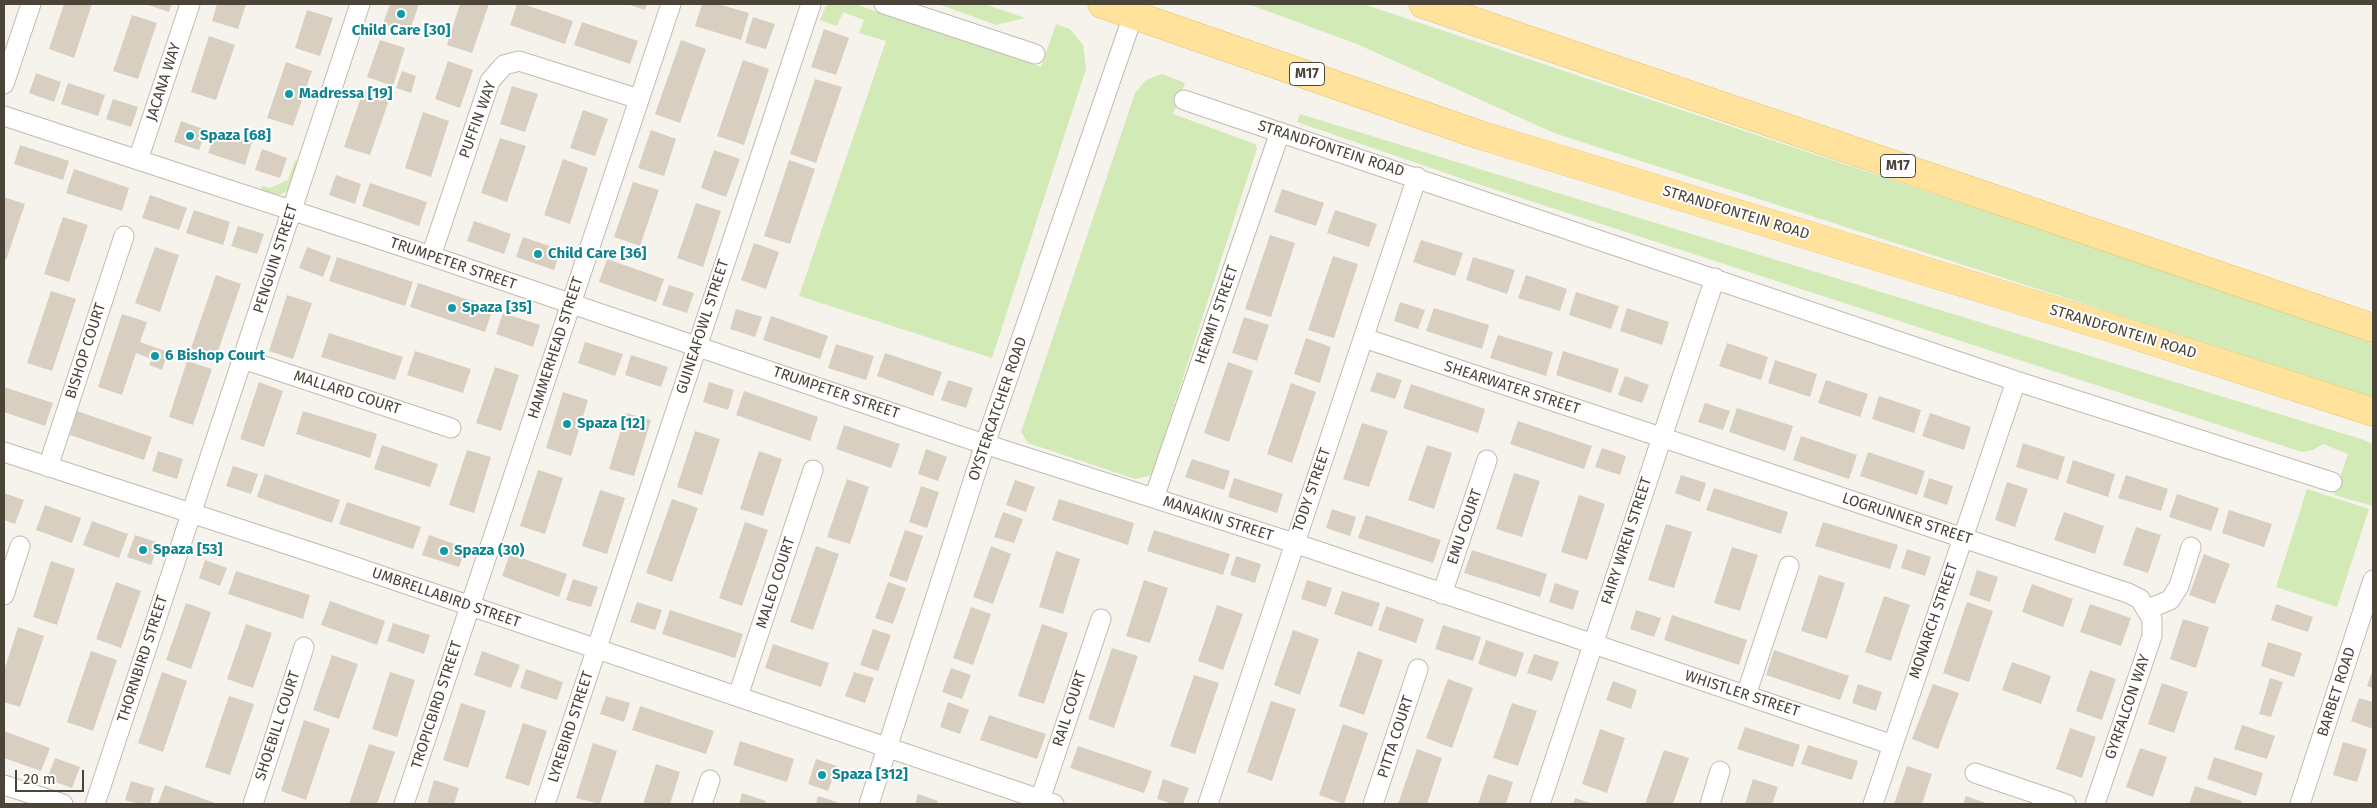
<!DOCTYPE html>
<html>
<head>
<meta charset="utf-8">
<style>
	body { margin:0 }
	#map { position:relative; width:2377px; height:808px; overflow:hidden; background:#f6f3ec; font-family:"Fira Sans",sans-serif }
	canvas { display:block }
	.frame { position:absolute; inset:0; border:5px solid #4b4439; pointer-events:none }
	.scale { position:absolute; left:15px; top:770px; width:69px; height:22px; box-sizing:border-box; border:2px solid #4b4439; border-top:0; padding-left:6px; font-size:15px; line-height:18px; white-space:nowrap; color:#4b4439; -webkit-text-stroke:4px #fff; paint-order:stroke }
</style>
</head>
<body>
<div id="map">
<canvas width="2377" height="808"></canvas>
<div class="frame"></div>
<div class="scale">20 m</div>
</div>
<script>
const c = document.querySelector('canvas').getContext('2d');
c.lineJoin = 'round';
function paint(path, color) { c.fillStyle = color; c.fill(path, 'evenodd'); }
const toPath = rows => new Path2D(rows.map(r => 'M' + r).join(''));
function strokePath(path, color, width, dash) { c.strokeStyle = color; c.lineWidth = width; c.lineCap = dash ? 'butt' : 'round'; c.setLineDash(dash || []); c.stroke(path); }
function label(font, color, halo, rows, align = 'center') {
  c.font = font + ' "Fira Sans",sans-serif'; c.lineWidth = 4; c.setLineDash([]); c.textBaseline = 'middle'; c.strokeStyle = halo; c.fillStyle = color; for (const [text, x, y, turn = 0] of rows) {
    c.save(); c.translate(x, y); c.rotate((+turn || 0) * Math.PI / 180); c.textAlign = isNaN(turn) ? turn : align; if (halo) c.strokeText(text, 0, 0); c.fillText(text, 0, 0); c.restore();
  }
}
const green = toPath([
	[831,4,854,4,1041,67,1056,24,1070,29,1083,45,1086,69,992,358,799,296,886,41,859,33,864,20,843,12,837,26,820,20,826,6],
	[938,4,985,4,1025,18,996,25],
	[1248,4,1363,4,2373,340,2373,397,1554,133,1357,44],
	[1162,74,1185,83,1173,114,1255,144,1257,148,1153,471,1149,476,1135,479,1028,443,1021,432,1135,93,1146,80],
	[1300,114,2361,439,2373,444,2373,506,2334,495,2348,454,2323,444,2313,450,2302,452,1469,181,1297,122],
	[295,160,301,162,290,189,280,195,273,196,259,192,262,186,270,188,288,180],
	[2307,489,2369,509,2337,607,2276,587]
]);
const building = toPath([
	[64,4,92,4,74,58,49,49],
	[145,4,172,4,169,12],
	[217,4,246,4,238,29,212,21],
	[390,4,419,4,409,33,383,24],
	[460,4,489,4,472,53,447,45],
	[517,4,523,4,573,21,565,44,510,25],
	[627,4,647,4,645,10],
	[702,4,718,4,749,13,741,40,695,26],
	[307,10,333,18,320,56,295,48],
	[132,15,157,23,138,79,113,71],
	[753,17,775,24,766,49,745,43],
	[582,22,638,41,630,64,574,45],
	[824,29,849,38,836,75,811,67],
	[209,36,235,45,216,100,191,92],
	[380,40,405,48,393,86,367,77],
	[681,40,706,49,680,123,655,114],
	[743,60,769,69,744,145,717,136],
	[448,61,473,70,460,108,435,99],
	[286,62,312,71,293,126,267,118],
	[402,71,416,76,411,93,396,88],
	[36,73,61,82,54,102,29,93],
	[815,79,842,87,816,163,790,154],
	[68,83,105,95,98,116,61,104],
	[512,86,538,94,525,132,500,124],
	[363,91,389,100,370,155,344,147],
	[113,99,138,107,131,127,106,119],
	[583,110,608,119,595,156,570,148],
	[423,112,449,121,431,177,405,168],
	[181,121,206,130,199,150,174,142],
	[216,130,252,142,245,165,208,153],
	[651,130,676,139,664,176,638,168],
	[500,138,526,146,507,202,481,193],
	[20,145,69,161,63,180,14,164],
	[262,149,287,158,280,178,255,170],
	[714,150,740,159,726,197,701,188],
	[563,159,588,168,570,224,544,215],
	[789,160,815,169,790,244,764,236],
	[74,169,129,188,122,211,66,193],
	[336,175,361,184,355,204,329,195],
	[633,182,659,190,640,246,614,237],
	[370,183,427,202,419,226,362,206],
	[1282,189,1324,203,1316,226,1274,212],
	[150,195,187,208,179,230,142,218],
	[4,197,25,204,6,260,4,259],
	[696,203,721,211,703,267,677,258],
	[194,210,230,222,223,245,186,233],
	[1335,210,1377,224,1369,247,1327,233],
	[63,217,88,225,69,282,44,274],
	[474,221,511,234,504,254,467,241],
	[238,226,264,234,257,254,231,246],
	[1270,235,1295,243,1271,317,1245,309],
	[523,237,561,250,554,270,516,257],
	[1421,240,1463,253,1455,276,1413,262],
	[754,243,779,252,766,289,741,280],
	[155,247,179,255,160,312,135,303],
	[307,247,331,256,323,277,299,268],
	[1333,256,1358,264,1334,338,1308,330],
	[337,257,413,282,405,306,329,281],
	[1473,257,1515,270,1507,294,1466,280],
	[607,259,664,279,656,302,599,282],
	[216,275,241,284,216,357,191,348],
	[1526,275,1567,289,1560,311,1518,298],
	[418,283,493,308,485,332,410,307],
	[669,285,694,293,687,313,662,305],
	[51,291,76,299,52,371,27,363],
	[1576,292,1619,306,1611,329,1569,315],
	[287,295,312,303,293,359,269,351],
	[1400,302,1425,310,1418,329,1394,321],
	[1434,308,1489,325,1482,349,1426,331],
	[1627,308,1669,322,1662,345,1620,331],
	[736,309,762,317,755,337,730,329],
	[503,313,540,325,533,347,496,334],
	[122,314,147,322,140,342,168,352,162,370,149,365,152,359,136,353,122,395,98,387],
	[771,316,828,336,820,359,763,340],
	[1244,317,1269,325,1257,361,1232,353],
	[329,333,403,357,395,380,321,357],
	[1498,335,1553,352,1546,376,1490,358],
	[1306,338,1331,347,1320,383,1294,374],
	[585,342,623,354,615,376,578,363],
	[1727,343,1768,357,1761,380,1719,366],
	[836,344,874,356,866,380,828,368],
	[415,351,471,369,463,393,407,375],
	[1563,351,1619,369,1611,393,1556,375],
	[885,353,942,372,933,396,877,376],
	[631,355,668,367,661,387,625,375],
	[1775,360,1817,374,1810,397,1768,383],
	[187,361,212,369,193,425,169,417],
	[1228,362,1253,371,1229,442,1204,433],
	[495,367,519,375,501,431,476,423],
	[1377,372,1402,380,1395,399,1370,391],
	[1625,376,1649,385,1642,403,1618,395],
	[948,380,973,388,966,408,941,400],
	[1826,380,1868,394,1860,417,1818,403],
	[259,382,283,391,264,447,240,439],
	[709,382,734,390,728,410,703,402],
	[1291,383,1316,392,1292,463,1267,454],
	[1411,384,1485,409,1478,433,1403,408],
	[4,387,53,403,45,426,4,412],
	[744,391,818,417,810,441,736,415],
	[563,392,588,400,571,456,546,448],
	[1879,396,1921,410,1914,433,1872,419],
	[1705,403,1730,411,1723,430,1698,422],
	[1737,408,1793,426,1785,451,1729,432],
	[77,411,152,437,144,460,70,435],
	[303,411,377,434,370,458,296,434],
	[626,413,651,420,634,476,609,469],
	[1930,413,1971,427,1964,450,1922,436],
	[1518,421,1592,446,1584,469,1510,444],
	[1362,423,1388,431,1369,487,1343,479],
	[844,425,900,444,891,468,836,449],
	[695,431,720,439,702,495,677,487],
	[1801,436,1857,455,1849,479,1793,460],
	[2023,443,2065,457,2058,480,2016,467],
	[382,445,438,464,430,487,374,469],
	[1427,445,1452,453,1434,509,1408,500],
	[1602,448,1626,456,1620,475,1595,467],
	[926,449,947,457,938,481,918,474],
	[467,450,491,457,474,513,449,505],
	[158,451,183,459,177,479,152,471],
	[759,451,782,459,763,516,740,509],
	[1868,452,1925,471,1917,495,1860,476],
	[1192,459,1230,471,1224,490,1185,477],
	[2073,460,2115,474,2108,497,2066,483],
	[233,466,258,474,251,494,226,486],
	[538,470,563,478,545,534,520,526],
	[1514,473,1540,481,1522,537,1496,529],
	[265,474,340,500,332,523,257,497],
	[1681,475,1706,483,1700,502,1675,493],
	[2126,475,2168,489,2161,511,2118,498],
	[1234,478,1283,494,1277,513,1228,497],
	[1929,478,1953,486,1947,505,1923,497],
	[847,479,869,487,850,544,827,537],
	[1015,480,1035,487,1026,512,1006,505],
	[2007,482,2028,489,2015,527,1995,520],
	[921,486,939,492,927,528,909,522],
	[1714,488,1788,512,1781,534,1706,510],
	[600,490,625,498,607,554,582,546],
	[4,493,24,500,15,524,4,520],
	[2177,494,2219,508,2211,531,2169,517],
	[1579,495,1605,504,1587,560,1561,552],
	[672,499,698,508,672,582,646,573],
	[1059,499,1134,523,1128,545,1052,520],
	[347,502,421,527,413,549,339,524],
	[45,505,81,518,72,543,36,530],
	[1332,509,1356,517,1350,536,1326,528],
	[2229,510,2272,524,2264,547,2222,533],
	[1003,512,1023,519,1014,543,994,537],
	[2064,512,2104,526,2095,554,2054,540],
	[1366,515,1441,540,1433,563,1358,538],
	[92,521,128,534,119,558,83,545],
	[745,522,768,530,742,606,719,598],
	[1823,522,1898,545,1890,569,1815,546],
	[1666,524,1692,532,1674,588,1648,580],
	[2136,527,2161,535,2148,573,2123,565],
	[905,530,923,536,907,582,889,576],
	[1154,530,1230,554,1223,575,1147,551],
	[135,535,159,543,151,565,127,557],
	[429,535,466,548,459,567,422,555],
	[816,546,839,554,813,630,790,622],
	[991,546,1011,554,993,604,973,597],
	[1732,547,1758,555,1740,611,1714,603],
	[1907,549,1931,557,1925,576,1901,568],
	[1472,550,1547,574,1540,597,1464,573],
	[1056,551,1080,559,1063,614,1039,607],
	[510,554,567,574,559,597,502,576],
	[2204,554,2230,564,2215,604,2189,595],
	[1236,556,1261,564,1255,583,1230,575],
	[205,560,227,568,220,586,199,578],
	[51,561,75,569,57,625,33,617],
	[1977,570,1998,577,1990,602,1969,595],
	[236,571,310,595,303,619,228,594],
	[1819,575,1845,583,1827,639,1801,631],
	[573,579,598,587,591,607,566,600],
	[1144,580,1168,588,1150,643,1126,636],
	[1307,580,1332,588,1326,607,1301,599],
	[116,582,141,591,121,648,96,639],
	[888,582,906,588,893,624,875,618],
	[1555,583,1579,591,1573,610,1549,602],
	[2032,584,2073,599,2063,627,2022,612],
	[1342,591,1380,603,1372,627,1334,614],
	[1884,596,1910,605,1891,661,1865,652],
	[330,601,385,621,377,645,321,625],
	[637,602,662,610,655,630,630,622],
	[1967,602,1993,611,1969,682,1943,673],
	[186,603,211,612,191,669,166,660],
	[2090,604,2131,618,2121,646,2080,632],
	[2276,604,2313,617,2308,632,2271,620],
	[1217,605,1243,614,1223,670,1198,661],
	[1386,606,1424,619,1416,643,1378,630],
	[971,607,991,614,973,665,953,658],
	[670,610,743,634,735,658,662,634],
	[1636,610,1661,618,1654,637,1630,629],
	[1672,615,1747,640,1739,665,1664,640],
	[2183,619,2209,627,2196,668,2170,659],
	[393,623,430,635,424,654,387,641],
	[246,624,272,633,253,688,227,679],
	[1042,624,1068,633,1044,704,1018,696],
	[1443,625,1481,637,1473,661,1435,649],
	[18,627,44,636,20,707,4,702,4,671],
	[873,629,891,635,878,671,860,665],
	[1293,630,1319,639,1300,695,1274,685],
	[1486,640,1524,653,1516,677,1478,664],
	[2268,642,2302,653,2294,677,2261,666],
	[773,644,829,663,821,687,765,668],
	[1112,648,1138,656,1114,728,1088,719],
	[1774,650,1849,676,1840,700,1766,675],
	[91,651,117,660,93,731,67,722],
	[482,651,520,665,511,688,474,675],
	[1358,651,1383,660,1364,715,1339,706],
	[1534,654,1559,662,1552,681,1527,673],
	[332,655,358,664,339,719,313,710],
	[2012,662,2051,676,2041,704,2002,690],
	[951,668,971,675,962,699,942,692],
	[526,669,563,682,557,700,520,688],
	[2373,669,2373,688,2367,686],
	[2090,670,2116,679,2102,720,2076,711],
	[162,672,187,681,163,752,138,743],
	[390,672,415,680,397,737,372,729],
	[854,672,874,678,865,703,845,696],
	[1194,675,1219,683,1195,754,1170,746],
	[2270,678,2283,682,2271,717,2259,714],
	[1448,679,1473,688,1452,748,1426,738],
	[1613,681,1637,690,1631,709,1606,700],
	[2162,683,2188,692,2174,733,2148,724],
	[1858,684,1882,692,1876,711,1852,703],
	[1933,684,1959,693,1938,749,1912,739],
	[229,696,254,704,230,775,205,767],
	[606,696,630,703,624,722,600,714],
	[2359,698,2373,702,2373,729,2351,721],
	[1271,701,1296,709,1272,781,1247,772],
	[948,702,969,710,960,734,940,727],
	[461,703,486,711,468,768,443,760],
	[1512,703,1537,711,1518,766,1493,758],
	[640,706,714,731,706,754,632,730],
	[989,715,1046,734,1037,759,980,740],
	[304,720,330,729,306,800,281,791],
	[523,723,547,731,529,786,505,778],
	[1343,724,1368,733,1344,804,1319,795],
	[2242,725,2275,736,2267,759,2234,749],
	[1745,727,1800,745,1793,767,1737,749],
	[2070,728,2096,737,2082,778,2056,769],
	[1600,729,1625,738,1607,793,1582,784],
	[4,731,50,748,41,771,4,758],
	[740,741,794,759,787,782,733,765],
	[2343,742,2367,749,2357,782,2333,775],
	[593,743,617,751,600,804,576,798],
	[369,744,395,752,377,804,349,804],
	[1808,745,1858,761,1852,780,1801,764],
	[1078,746,1152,771,1144,793,1070,768],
	[2140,748,2167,757,2153,797,2126,787],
	[1417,749,1442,758,1427,804,1398,804],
	[1664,750,1689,758,1673,804,1645,804],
	[2214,757,2263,773,2256,796,2207,779],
	[55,758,80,767,72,788,47,779],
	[816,759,837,766,828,791,808,784],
	[656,764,680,772,670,804,643,804],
	[1907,766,1932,774,1922,804,1894,804],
	[1488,774,1513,782,1506,804,1478,804],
	[1163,779,1189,788,1183,804,1173,804,1157,799],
	[1753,779,1778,787,1772,804,1745,804],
	[434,780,459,788,454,804,427,804],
	[131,781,154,788,150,804,139,804,125,800],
	[165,785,218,804,158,804],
	[2195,786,2242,801,2241,804,2189,804],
	[742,793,766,801,765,804,739,804],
	[918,794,938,801,937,804,915,804],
	[818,796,837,802,836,804,816,804],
	[1966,796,1989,804,1963,804],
	[1575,798,1593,804,1573,804]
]);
const minor = toPath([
	[884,4,1035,54],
	[4,84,31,4],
	[1184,100,2016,381,2332,482],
	[4,116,431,256,966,438,1294,543,1893,745],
	[138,160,190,4],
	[431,256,490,81,504,65,519,61,639,99],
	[1364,338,2128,593,2140,599,2152,619,2152,636,2095,804],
	[243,359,451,428],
	[4,452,335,560,1054,804],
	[48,467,124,236],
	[1154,498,1280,132],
	[1442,594,1487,460],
	[4,595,20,546],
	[2148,609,2170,600,2179,586,2191,547],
	[1746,695,1789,566],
	[738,696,813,470],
	[1975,773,2066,804],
	[4,785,63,804],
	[1040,800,1101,619],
	[95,804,360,4],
	[253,804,304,647],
	[404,804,671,4],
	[545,804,811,4],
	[702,804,710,780],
	[869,804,985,444,1137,4],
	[1208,804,1417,177],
	[1373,804,1418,669],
	[1540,804,1715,278],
	[1710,804,1720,771],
	[1873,804,2016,381],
	[2300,804,2373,580]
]);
const primary = toPath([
	[1102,4,1480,135,2118,330,2373,412],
	[1423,4,2373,328]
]);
const markers = [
	[401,14,5,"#0f9aa8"],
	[289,94,5,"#0f9aa8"],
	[190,136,5,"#0f9aa8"],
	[538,254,5,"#0f9aa8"],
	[452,308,5,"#0f9aa8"],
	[155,356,5,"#0f9aa8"],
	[567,424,5,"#0f9aa8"],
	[143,550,5,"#0f9aa8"],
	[444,551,5,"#0f9aa8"],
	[822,775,5,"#0f9aa8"]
];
const shields = [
	[1307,74,35],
	[1898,166,35]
];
const shieldNames = [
	["M17",1307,74],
	["M17",1898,166]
];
const cultureNames = [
	["Child Care [30]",401,31,"center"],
	["Madressa [19]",299,94],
	["Spaza [68]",200,136],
	["Child Care [36]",548,254],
	["Spaza [35]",462,308],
	["6 Bishop Court",165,356],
	["Spaza [12]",577,424],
	["Spaza [53]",153,550],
	["Spaza (30)",454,551],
	["Spaza [312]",832,775]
];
const streetNames = [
	["JACANA WAY",164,82,-72],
	["PUFFIN WAY",478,120,-70],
	["STRANDFONTEIN ROAD",1331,149,18],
	["STRANDFONTEIN ROAD",1736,213,17],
	["PENGUIN STREET",276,259,-72],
	["TRUMPETER STREET",453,264,19],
	["HERMIT STREET",1217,315,-71],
	["GUINEAFOWL STREET",703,327,-72],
	["STRANDFONTEIN ROAD",2123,332,17],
	["HAMMERHEAD STREET",556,348,-72],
	["BISHOP COURT",86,351,-72],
	["SHEARWATER STREET",1512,388,18],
	["MALLARD COURT",347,393,18],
	["TRUMPETER STREET",836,393,19],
	["OYSTERCATCHER ROAD",998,409,-71],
	["TODY STREET",1312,490,-71],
	["MANAKIN STREET",1218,519,18],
	["LOGRUNNER STREET",1907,519,18],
	["EMU COURT",1465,527,-71],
	["FAIRY WREN STREET",1627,541,-72],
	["MALEO COURT",776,583,-72],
	["UMBRELLABIRD STREET",446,598,19],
	["MONARCH STREET",1934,621,-71],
	["THORNBIRD STREET",143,659,-72],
	["BARBET ROAD",2337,692,-72],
	["WHISTLER STREET",1742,694,18],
	["TROPICBIRD STREET",437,705,-72],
	["GYRFALCON WAY",2128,707,-71],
	["RAIL COURT",1070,709,-72],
	["SHOEBILL COURT",278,726,-72],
	["LYREBIRD STREET",571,727,-72],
	["PITTA COURT",1396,737,-72]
];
paint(green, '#d2eab5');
paint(building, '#d8cfc1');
strokePath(minor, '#c2bbae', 21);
strokePath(primary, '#e6c16a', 29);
strokePath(minor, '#fff', 19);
strokePath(primary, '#ffe39c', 28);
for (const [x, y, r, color] of markers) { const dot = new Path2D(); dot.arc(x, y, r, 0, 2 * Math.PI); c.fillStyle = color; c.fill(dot); strokePath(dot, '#fff', 2); }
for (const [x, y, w] of shields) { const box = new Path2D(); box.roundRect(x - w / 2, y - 11.5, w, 23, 4); c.fillStyle = '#fff'; c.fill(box); strokePath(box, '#4b4439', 1); }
label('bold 14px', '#4b4439', null, shieldNames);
label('bold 15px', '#0d838f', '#fff', cultureNames, 'left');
label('15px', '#4b4439', '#fff', streetNames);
</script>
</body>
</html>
